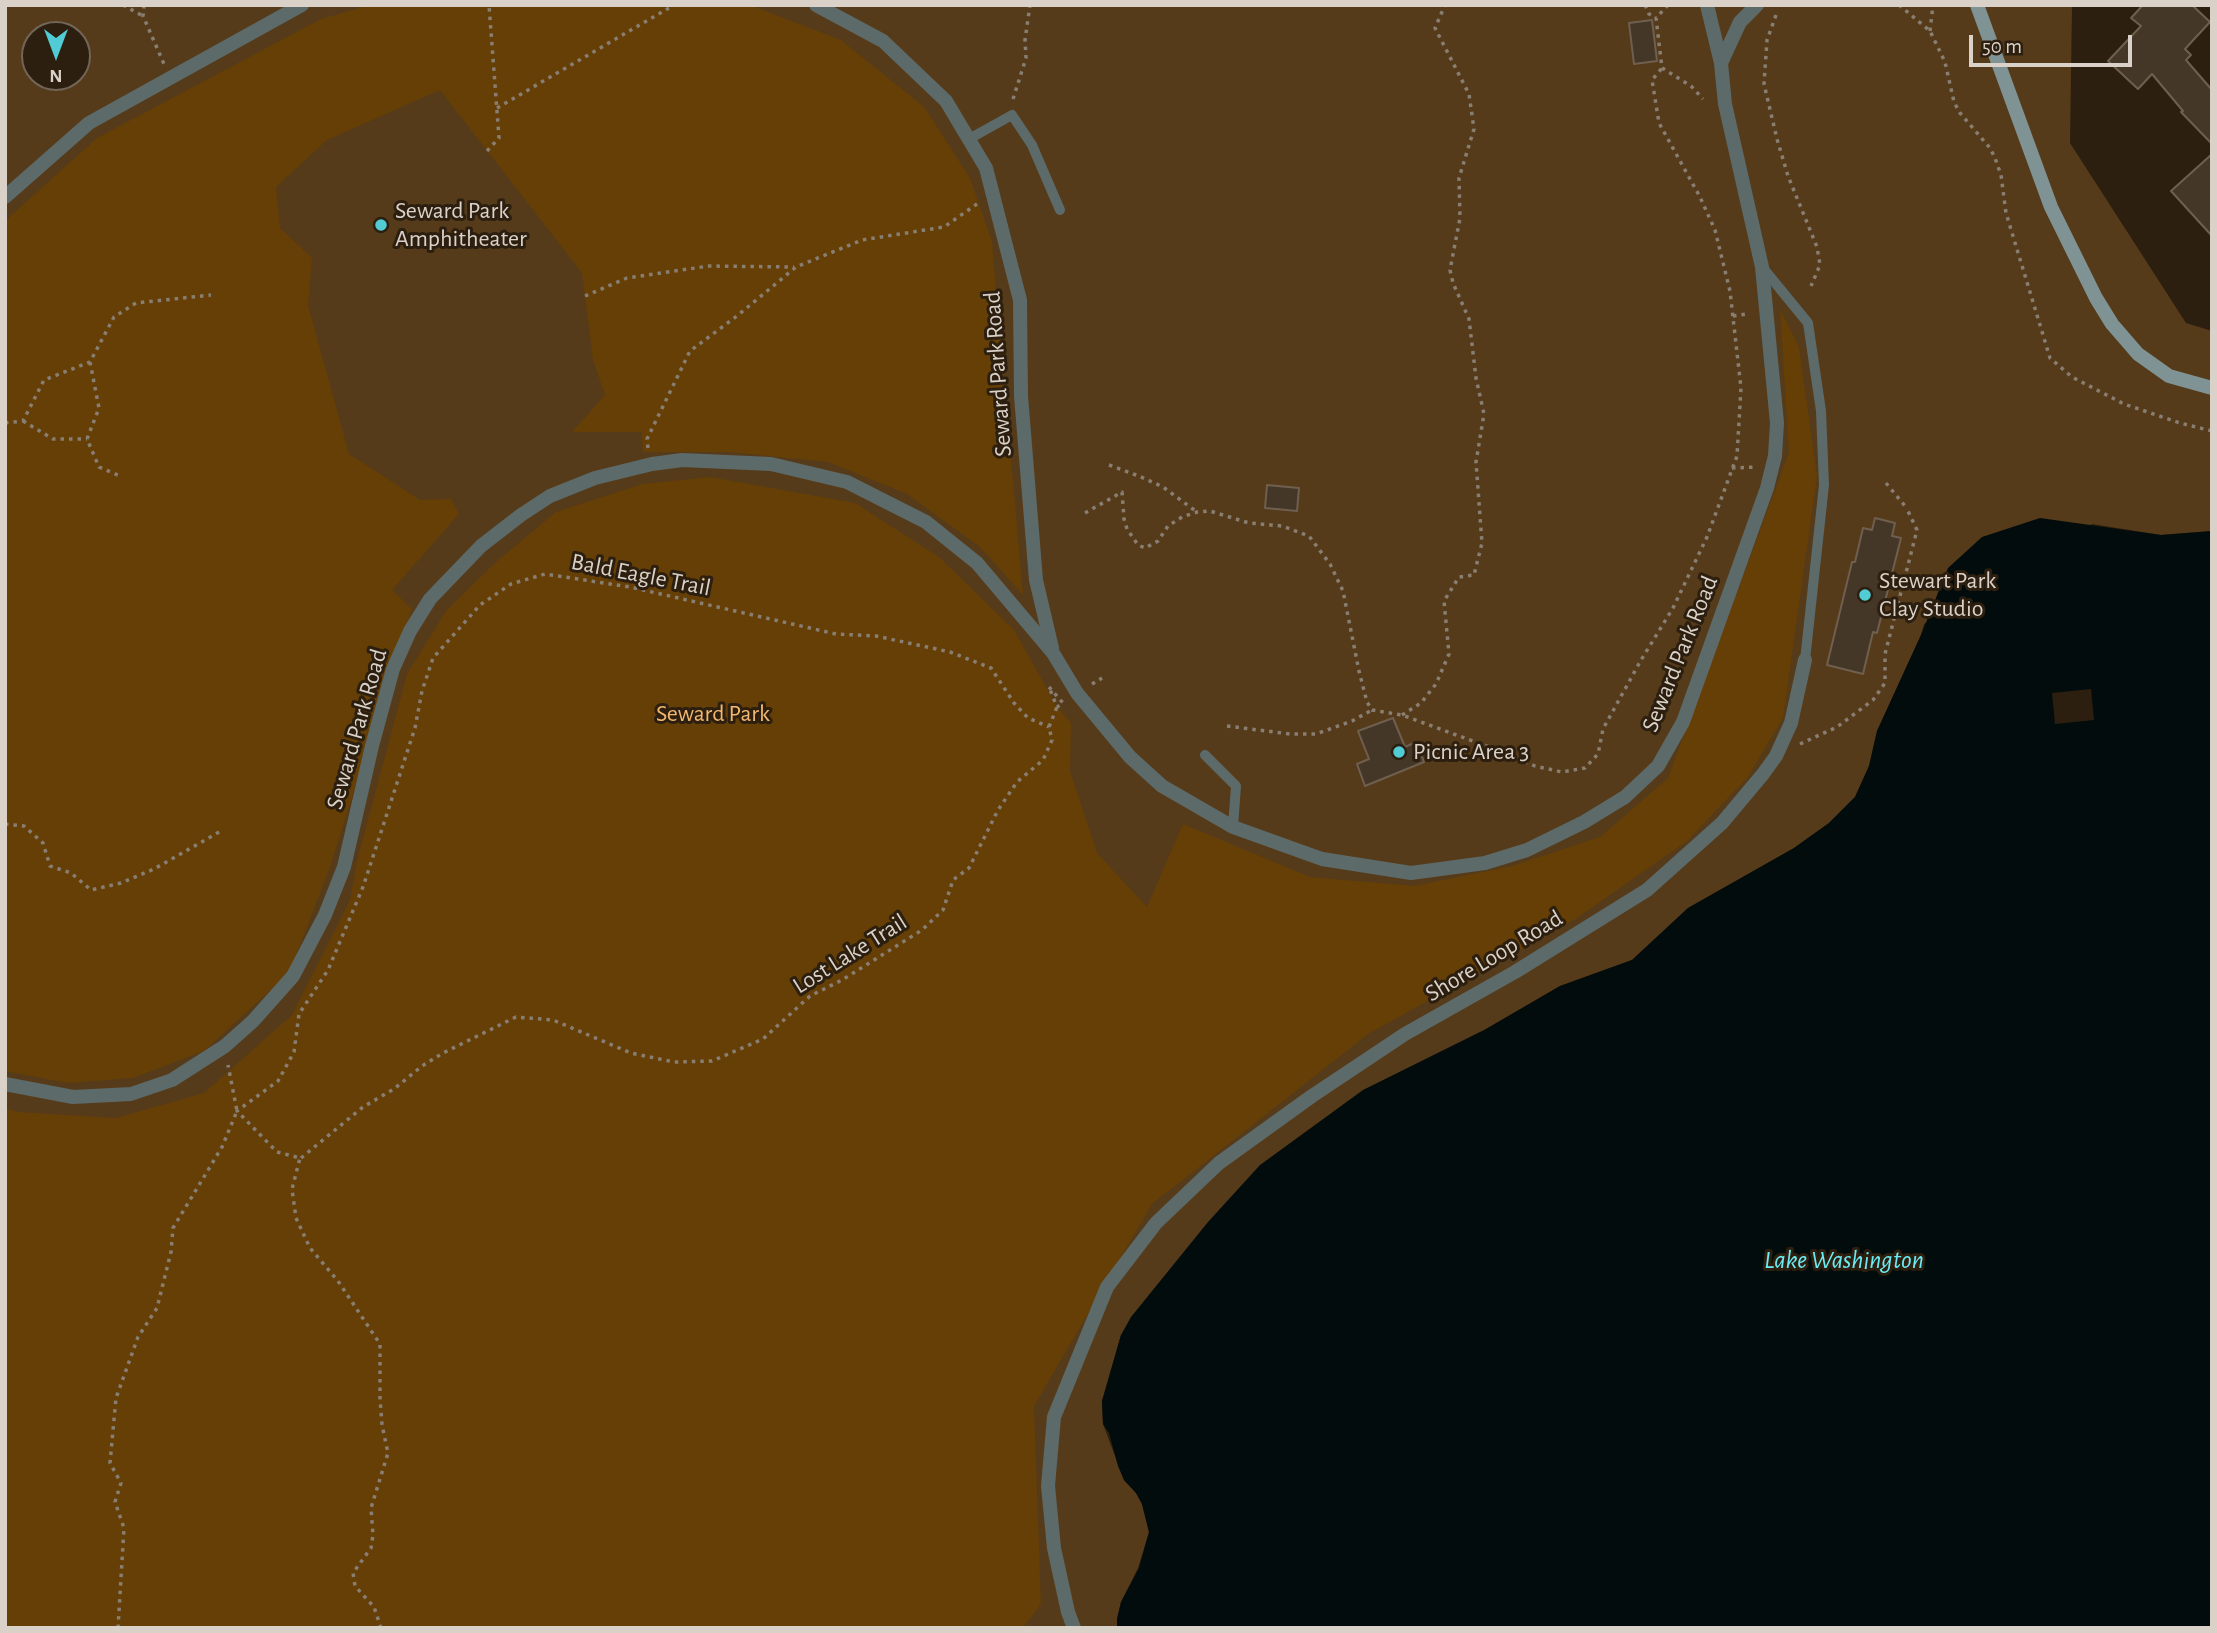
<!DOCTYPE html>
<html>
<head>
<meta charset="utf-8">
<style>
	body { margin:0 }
	#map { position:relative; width:2217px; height:1633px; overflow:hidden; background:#2c1f0f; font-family:"Alegreya Sans",sans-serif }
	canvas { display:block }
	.frame { position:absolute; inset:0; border:7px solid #dad1c8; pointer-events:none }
	.north { position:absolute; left:21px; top:21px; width:70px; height:70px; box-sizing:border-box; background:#2c1f0f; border:2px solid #726659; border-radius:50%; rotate:180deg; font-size:19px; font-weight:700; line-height:28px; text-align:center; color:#dad1c8 }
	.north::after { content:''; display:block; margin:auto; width:24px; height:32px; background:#51ccd4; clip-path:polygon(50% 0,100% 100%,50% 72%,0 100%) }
	.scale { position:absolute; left:1969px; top:35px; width:163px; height:32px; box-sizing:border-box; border:4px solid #dad1c8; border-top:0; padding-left:9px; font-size:21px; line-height:24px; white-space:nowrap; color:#dad1c8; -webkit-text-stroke:5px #2c1f0f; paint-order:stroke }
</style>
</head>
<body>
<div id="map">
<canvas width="2217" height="1633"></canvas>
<div class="frame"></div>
<div class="north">N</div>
<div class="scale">50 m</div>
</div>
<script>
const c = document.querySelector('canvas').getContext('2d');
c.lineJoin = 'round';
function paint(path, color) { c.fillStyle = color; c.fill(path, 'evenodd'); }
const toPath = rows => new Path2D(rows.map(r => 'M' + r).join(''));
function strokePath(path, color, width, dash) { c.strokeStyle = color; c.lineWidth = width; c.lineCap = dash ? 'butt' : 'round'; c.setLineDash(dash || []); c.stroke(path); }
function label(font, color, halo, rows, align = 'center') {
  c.font = font + ' "Alegreya Sans",sans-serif'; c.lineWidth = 6; c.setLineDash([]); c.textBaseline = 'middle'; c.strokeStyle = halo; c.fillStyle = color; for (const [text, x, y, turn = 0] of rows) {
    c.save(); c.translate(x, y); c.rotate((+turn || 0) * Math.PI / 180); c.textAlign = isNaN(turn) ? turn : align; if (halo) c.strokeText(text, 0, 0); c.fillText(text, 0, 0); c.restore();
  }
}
const green = toPath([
	[5,5,2072,5,2070,143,2186,323,2212,331,2212,531,2161,535,2092,524,1924,624,1921,635,1877,731,1869,766,1855,797,1829,823,1794,848,1688,908,1632,960,1560,986,1486,1029,1121,1335,1102,1401,1103,1424,1124,1480,1136,1493,1142,1504,1149,1532,1138,1568,1121,1602,1117,1619,1117,1628,5,1628],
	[35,35,77,35,77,77,35,77]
]);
const forest = toPath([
	[370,5,750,5,841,40,924,107,970,178,992,242,1023,595,980,547,907,494,828,462,729,452,643,452,641,432,572,432,605,395,593,360,582,273,440,90,327,140,276,187,280,228,312,258,308,305,349,454,420,500,451,499,459,514,392,590,412,609,329,870,289,973,204,1051,133,1078,68,1083,5,1071,5,221,97,138,321,19],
	[1780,309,1799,347,1817,476,1783,718,1747,778,1687,841,1574,920,1368,1034,1152,1204,1034,1406,1041,1604,1023,1628,5,1628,5,1108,18,1112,116,1118,204,1093,292,1015,350,900,357,861,407,674,446,611,496,562,556,512,642,484,710,477,855,503,939,557,1014,630,1057,707,1071,723,1070,771,1097,853,1147,907,1183,824,1310,877,1414,886,1512,866,1600,837,1668,778,1789,453]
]);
const water = toPath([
	[2040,518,2161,535,2212,531,2212,1628,1117,1628,1117,1619,1121,1602,1139,1568,1149,1532,1142,1504,1136,1493,1124,1480,1118,1466,1109,1433,1103,1424,1102,1401,1121,1335,1131,1317,1208,1222,1260,1165,1363,1090,1486,1029,1560,986,1632,960,1688,908,1794,848,1829,823,1855,797,1869,766,1877,731,1921,635,1948,568,1982,537]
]);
const pier = toPath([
	[2091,689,2094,720,2055,724,2052,693]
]);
const building = toPath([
	[2143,5,2192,5,2210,22,2185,49,2191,55,2186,60,2212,90,2212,144,2181,112,2183,111,2152,74,2138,89,2108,61,2141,26,2131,18,2143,5],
	[1652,20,1657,61,1634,64,1629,23,1652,20],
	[2212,154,2212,236,2171,191,2212,154],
	[1267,485,1299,488,1297,511,1265,508,1267,485],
	[1875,518,1895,523,1892,536,1901,538,1877,633,1873,632,1863,674,1827,665,1852,562,1855,562,1863,528,1872,530,1875,518],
	[1393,718,1405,747,1416,742,1424,762,1365,786,1357,764,1369,759,1358,731,1393,718]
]);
const path = toPath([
	[123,5,143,16],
	[144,5,143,16,164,64],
	[1645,5,1649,14,1656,18],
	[1668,5,1656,18,1662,68,1691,86,1703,99],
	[1899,5,1930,31,1945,62,1954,102,1960,113,1990,148,1995,158,2001,175,2006,213,2050,358,2072,377,2124,404,2180,423,2212,431],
	[1776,15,1767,40,1764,84,1777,139,1788,176,1817,247,1820,265,1811,286],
	[1930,31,1933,5],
	[1013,99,1026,58,1025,40,1030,5],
	[497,108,674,5],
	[487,151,499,138,489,5],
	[585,296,627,278,709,266,794,267],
	[1733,316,1746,314],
	[90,362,99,408,87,439,99,467,120,476],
	[23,421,53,439,87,439],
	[5,423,23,421,44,380,90,362,114,317,136,303,211,295],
	[648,448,647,439,690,351,737,316,796,267,862,240,944,227,977,204],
	[1109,465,1139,476,1163,487,1197,512],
	[1732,468,1756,467],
	[1886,483,1905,506],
	[1085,513,1122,492,1124,519,1127,529,1138,545,1145,548,1158,541,1168,526,1182,517,1197,512,1210,511,1249,523,1282,526,1309,536,1330,564,1343,591,1359,671,1367,702,1372,710,1402,715,1500,751,1535,766,1562,772,1585,768,1598,754,1603,729,1641,660,1673,608,1707,537,1737,456,1741,388,1730,291,1715,230,1700,197,1659,123,1652,80,1662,68],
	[1092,684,1102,678],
	[1049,687,1063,703,1057,707,1049,687],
	[1402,715,1421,703,1436,684,1449,654,1444,601,1459,577,1474,575,1482,543,1476,462,1484,414,1476,378,1469,319,1453,283,1450,270,1460,218,1459,178,1474,129,1469,94,1435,28,1445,5],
	[1227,726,1290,734,1316,734,1352,721,1372,710],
	[1800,744,1837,727,1873,700,1885,683,1885,654,1917,530,1907,509],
	[5,824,24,826,43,843,50,866,71,873,91,890,121,883,154,869,221,831],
	[301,1158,363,1107,394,1089,422,1066,443,1053,516,1017,553,1020,631,1053,674,1062,712,1061,763,1039,810,996,842,980,922,930,943,910,953,880,969,868,998,810,1017,782,1043,760,1052,740,1049,727,1057,707],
	[118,1628,124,1528,115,1502,121,1483,110,1463,116,1398,138,1337,157,1308,171,1252,173,1228,222,1147,237,1111,228,1065],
	[381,1628,374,1607,355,1586,353,1573,371,1548,373,1535,371,1508,388,1453,382,1425,380,1398,380,1344,338,1281,310,1248,296,1218,292,1189,300,1158,277,1152,237,1111,278,1081,294,1052,299,1014,328,970,363,887,415,728,422,691,433,658,480,605,511,584,545,574,630,587,836,634,876,636,950,652,991,668,1014,703,1028,718,1049,727]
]);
const lane = toPath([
	[969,139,1012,115,1032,145,1060,210],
	[1763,268,1808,323,1821,411,1824,485,1805,660],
	[1205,755,1236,786,1233,827]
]);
const street = toPath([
	[816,5,883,41,946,101,986,168,1020,300,1021,396,1036,580,1052,648],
	[1721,63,1740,22,1757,5],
	[5,197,89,123,302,5],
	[5,1084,73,1097,131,1094,172,1080,225,1046,253,1021,293,976,325,915,344,867,372,746,393,669,410,631,430,599,481,546,521,515,550,496,595,478,652,464,682,460,771,464,847,482,926,522,977,563,1053,653,1077,693,1130,757,1162,786,1233,827,1322,859,1411,873,1485,863,1527,850,1584,822,1625,797,1658,766,1683,722,1767,488,1775,456,1777,423,1762,267,1725,104,1721,63,1707,5],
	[1074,1628,1068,1612,1054,1548,1048,1486,1054,1417,1107,1287,1156,1223,1219,1163,1312,1096,1405,1034,1515,972,1647,890,1722,823,1763,774,1776,756,1791,723,1805,660]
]);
const secondary = toPath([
	[1977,5,2051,207,2096,298,2112,324,2138,354,2169,376,2212,388]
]);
const markers = [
	[381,225,7,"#51ccd4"],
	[1865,595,7,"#51ccd4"],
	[1399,752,7,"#51ccd4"]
];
const poiNames = [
	["Seward Park",395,211],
	["Amphitheater",395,239],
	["Stewart Park",1879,581],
	["Clay Studio",1879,609],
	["Picnic Area 3",1413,752]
];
const streetNames = [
	["Seward Park Road",998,374,-94],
	["Bald Eagle Trail",641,575,11],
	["Seward Park Road",1680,654,-68],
	["Seward Park Road",357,729,-74],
	["Lost Lake Trail",850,954,-32],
	["Shore Loop Road",1494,956,-31]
];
const parkNames = [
	["Seward Park",713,714]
];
const waterNames = [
	["Lake Washington",1844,1260]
];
paint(green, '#553b1a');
paint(forest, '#653f06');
paint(water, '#030c0d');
paint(pier, '#2c1f0f');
paint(building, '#453727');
strokePath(building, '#6f5f4e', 2);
strokePath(path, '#897e72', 3.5, [3.5, 5]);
strokePath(lane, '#5d6a6a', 10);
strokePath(street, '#5d6a6a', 14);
strokePath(secondary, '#7f9394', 14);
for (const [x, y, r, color] of markers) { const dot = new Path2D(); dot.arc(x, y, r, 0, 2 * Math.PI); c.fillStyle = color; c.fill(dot); strokePath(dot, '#2c1f0f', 2.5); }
label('24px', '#dad1c8', '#2c1f0f', poiNames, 'left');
label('24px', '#dad1c8', '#2c1f0f', streetNames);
label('24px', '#f3b66e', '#2c1f0f', parkNames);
label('italic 26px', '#6bebf4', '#2c1f0f', waterNames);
</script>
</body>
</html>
